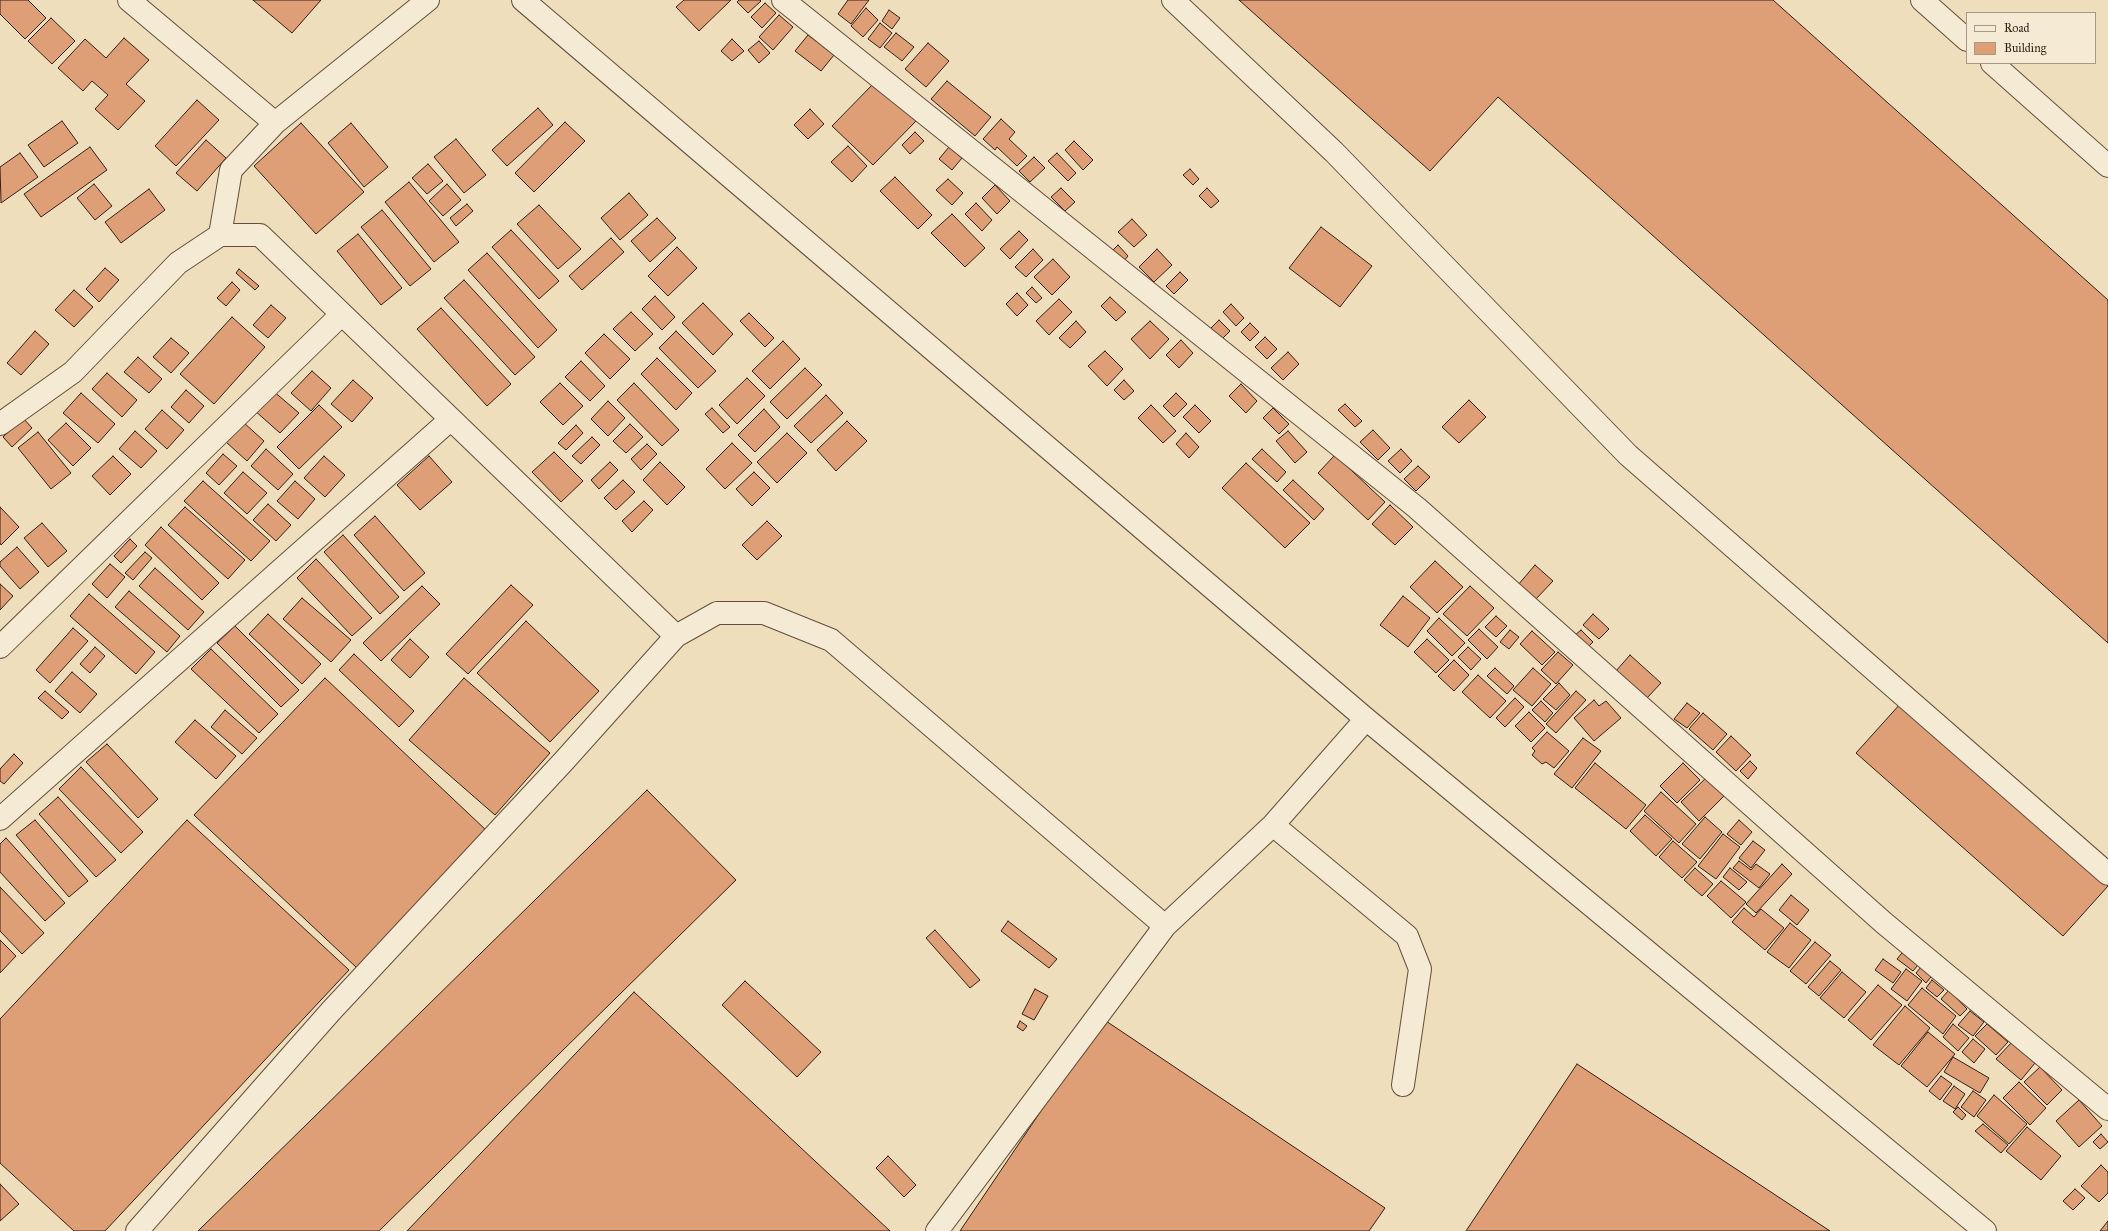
<!DOCTYPE html>
<html>
<head>
<meta charset="utf-8">
<style>
	body { margin:0 }
	#map { position:relative; width:2108px; height:1231px; overflow:hidden; background:#efdebb; font-family:"IM FELL Great Primer",serif }
	canvas { display:block }
	.legend { position:absolute; left:1966px; top:12px; width:130px; height:52px; box-sizing:border-box; background:#f5ead3; border:1px solid #a89987; margin:0; padding:5px 7px; list-style:none; font-size:12px; color:#351f14 }
	.legend li { display:flex; align-items:center; gap:8px; height:20px }
	.legend b { width:20px; border:1px solid #a89987 }
</style>
</head>
<body>
<div id="map">
<canvas width="2108" height="1231"></canvas>
<ul class="legend">
<li><b style="height:5px;background:#f5ead3"></b>Road</li>
<li><b style="height:11px;background:#de9e76"></b>Building</li>
</ul>
</div>
<script>
const c = document.querySelector('canvas').getContext('2d');
c.lineJoin = 'round';
function paint(path, color) { c.fillStyle = color; c.fill(path, 'evenodd'); }
const toPath = rows => new Path2D(rows.map(r => 'M' + r).join(''));
function strokePath(path, color, width, dash) { c.strokeStyle = color; c.lineWidth = width; c.lineCap = dash ? 'butt' : 'round'; c.setLineDash(dash || []); c.stroke(path); }
const building = toPath([
	[0,0,28,0,46,18,25,39,0,14,0,0],
	[253,0,321,0,292,33,253,0],
	[684,0,731,0,699,31,676,7,684,0],
	[739,0,760,0,761,1,748,13,737,2,739,0],
	[848,0,869,0,851,24,838,14,848,0],
	[1239,0,1773,0,2108,300,2108,643,1498,97,1430,171,1239,0],
	[765,3,776,13,762,28,751,17,765,3],
	[866,8,878,20,863,37,851,26,866,8],
	[889,10,900,18,892,29,882,21,889,10],
	[779,15,793,27,773,50,759,37,779,15],
	[51,18,75,41,52,64,28,41,51,18],
	[880,23,892,33,880,48,868,39,880,23],
	[896,33,914,47,902,61,884,47,896,33],
	[808,35,834,55,821,71,795,51,808,35],
	[124,38,149,60,126,84,145,101,118,130,95,109,108,95,92,81,83,91,58,68,85,39,106,58,124,38],
	[732,39,744,51,732,61,721,51,732,39],
	[759,41,770,53,759,63,748,50,759,41],
	[928,43,949,61,926,87,905,69,928,43],
	[876,81,917,120,873,165,832,126,876,81],
	[947,81,991,117,975,136,931,99,947,81],
	[197,100,219,120,176,166,155,146,197,100],
	[538,108,553,125,507,166,492,150,538,108],
	[810,109,824,124,808,139,794,125,810,109],
	[1001,119,1015,132,1009,139,1027,156,1017,166,997,147,995,150,983,139,1001,119],
	[62,121,78,143,44,167,28,145,62,121],
	[565,122,585,141,534,192,515,173,565,122],
	[301,123,364,192,316,234,254,166,301,123],
	[351,123,388,167,364,187,328,143,351,123],
	[915,132,924,141,910,154,902,145,915,132],
	[456,139,486,175,464,193,434,157,456,139],
	[206,140,226,158,197,191,176,173,206,140],
	[1074,141,1093,160,1083,170,1065,150,1074,141],
	[848,146,867,166,852,182,831,162,848,146],
	[90,147,107,170,41,217,24,194,90,147],
	[949,147,962,158,952,170,939,159,949,147],
	[20,153,38,177,1,203,0,167,20,153],
	[1057,153,1076,173,1068,181,1048,161,1057,153],
	[1034,157,1045,168,1030,182,1019,171,1034,157],
	[428,164,443,181,427,194,412,178,428,164],
	[1190,169,1199,179,1193,185,1183,175,1190,169],
	[895,177,932,215,918,229,880,191,895,177],
	[948,179,963,193,952,205,936,190,948,179],
	[409,182,459,242,434,262,385,202,409,182],
	[94,184,112,206,95,220,77,198,94,184],
	[447,184,461,200,443,216,429,201,447,184],
	[995,185,1010,201,997,214,982,198,995,185],
	[1061,188,1075,202,1065,211,1051,197,1061,188],
	[1207,188,1219,201,1211,208,1199,196,1207,188],
	[149,189,165,210,121,243,105,222,149,189],
	[629,193,648,215,620,240,601,218,629,193],
	[976,203,992,220,982,231,965,214,976,203],
	[467,204,473,211,456,226,450,218,467,204],
	[539,205,581,249,558,269,517,224,539,205],
	[382,210,431,269,410,286,361,227,382,210],
	[952,214,985,248,965,267,931,233,952,214],
	[657,218,676,238,650,262,631,241,657,218],
	[1132,219,1147,235,1134,247,1118,232,1132,219],
	[1321,227,1372,266,1340,307,1289,268,1321,227],
	[511,230,559,281,539,299,492,247,511,230],
	[1019,231,1028,240,1010,259,1000,249,1019,231],
	[358,234,402,288,381,305,337,251,358,234],
	[611,238,624,252,582,290,569,276,611,238],
	[1118,245,1128,256,1123,262,1112,251,1118,245],
	[677,247,697,268,668,296,648,276,677,247],
	[1033,249,1043,260,1026,277,1015,267,1033,249],
	[1157,249,1172,265,1154,282,1139,267,1157,249],
	[487,253,557,330,538,348,468,270,487,253],
	[1053,259,1070,277,1052,295,1034,277,1053,259],
	[105,268,119,280,99,302,86,289,105,268],
	[239,269,259,286,255,290,236,273,239,269],
	[1180,272,1188,280,1174,294,1166,286,1180,272],
	[464,280,535,357,515,375,444,298,464,280],
	[232,282,240,290,226,306,217,298,232,282],
	[1032,287,1042,298,1036,303,1026,293,1032,287],
	[74,290,93,307,74,327,55,310,74,290],
	[1017,293,1028,305,1017,316,1006,304,1017,293],
	[655,296,675,317,662,330,642,309,655,296],
	[1110,297,1126,312,1116,321,1101,306,1110,297],
	[1059,299,1072,312,1049,335,1036,321,1059,299],
	[703,303,733,334,713,355,682,323,703,303],
	[1231,304,1244,318,1236,326,1223,312,1231,304],
	[271,305,286,318,268,338,253,325,271,305],
	[441,308,511,384,487,406,417,329,441,308],
	[631,312,653,334,635,351,613,329,631,312],
	[749,313,774,338,765,347,740,321,749,313],
	[232,317,265,347,214,404,180,374,232,317],
	[1219,320,1230,331,1220,341,1209,330,1219,320],
	[1076,321,1086,332,1070,348,1059,338,1076,321],
	[1150,321,1169,339,1150,359,1131,339,1150,321],
	[1250,323,1259,332,1250,341,1241,332,1250,323],
	[35,331,49,344,21,375,7,363,35,331],
	[676,331,716,371,698,388,659,348,676,331],
	[604,334,630,359,610,379,585,353,604,334],
	[1265,337,1277,349,1267,359,1255,347,1265,337],
	[171,338,189,353,171,373,153,357,171,338],
	[1181,340,1193,353,1179,368,1166,355,1181,340],
	[783,341,800,359,770,389,752,371,783,341],
	[1105,351,1123,369,1107,386,1088,366,1105,351],
	[1288,352,1299,364,1283,380,1271,368,1288,352],
	[138,357,162,379,149,393,124,372,138,357],
	[657,358,692,393,676,410,641,374,657,358],
	[581,361,605,386,590,401,565,377,581,361],
	[805,368,822,385,787,419,770,402,805,368],
	[312,371,331,388,311,411,291,393,312,371],
	[107,373,137,400,122,417,92,389,107,373],
	[747,378,765,396,737,424,719,405,747,378],
	[353,380,373,398,352,422,331,404,353,380],
	[1124,380,1134,391,1124,400,1114,390,1124,380],
	[560,383,583,406,563,425,540,402,560,383],
	[634,383,679,430,662,446,617,400,634,383],
	[1241,384,1257,401,1246,413,1229,396,1241,384],
	[186,390,204,406,189,423,171,407,186,390],
	[272,390,299,413,280,433,254,410,272,390],
	[81,393,115,424,98,443,63,413,81,393],
	[1176,393,1187,404,1174,417,1163,406,1176,393],
	[826,395,843,413,811,443,794,426,826,395],
	[1469,400,1486,417,1459,443,1442,427,1469,400],
	[608,401,625,418,608,436,591,419,608,401],
	[1345,404,1362,421,1355,427,1338,410,1345,404],
	[319,405,342,427,299,469,277,447,319,405],
	[1151,405,1176,431,1163,443,1138,418,1151,405],
	[1195,405,1211,421,1199,433,1183,417,1195,405],
	[712,408,730,427,723,433,705,414,712,408],
	[1273,408,1289,424,1279,434,1263,418,1273,408],
	[764,409,780,427,755,452,738,435,764,409],
	[162,410,184,430,167,449,145,429,162,410],
	[23,418,32,428,12,447,3,437,23,418],
	[847,421,867,441,836,471,817,450,847,421],
	[243,422,264,441,247,461,226,442,243,422],
	[66,423,91,448,73,466,48,440,66,423],
	[630,424,643,437,626,453,613,441,630,424],
	[576,425,583,433,566,450,558,443,576,425],
	[1373,430,1390,448,1378,460,1360,442,1373,430],
	[135,431,157,451,141,468,119,449,135,431],
	[1288,431,1307,452,1295,463,1276,441,1288,431],
	[38,432,71,473,51,489,18,448,38,432],
	[787,433,807,453,777,483,757,462,787,433],
	[1186,433,1199,447,1189,458,1176,444,1186,433],
	[592,437,600,445,581,464,572,456,592,437],
	[732,443,752,463,725,489,706,469,732,443],
	[647,444,657,454,641,470,631,459,647,444],
	[266,449,293,474,278,490,251,466,266,449],
	[1262,449,1286,472,1277,482,1252,459,1262,449],
	[1401,449,1412,461,1400,473,1388,461,1401,449],
	[554,452,583,481,561,502,532,472,554,452],
	[223,454,237,466,219,485,206,473,223,454],
	[1335,455,1385,502,1368,520,1318,473,1335,455],
	[113,456,131,474,110,495,92,476,113,456],
	[324,456,345,475,325,497,304,478,324,456],
	[429,456,452,482,420,510,397,485,429,456],
	[610,462,618,470,599,489,591,480,610,462],
	[660,462,685,487,667,505,643,480,660,462],
	[1246,463,1310,523,1285,548,1222,488,1246,463],
	[1418,466,1430,477,1416,491,1404,479,1418,466],
	[243,472,267,493,247,514,224,493,243,472],
	[754,472,770,488,752,506,736,489,754,472],
	[623,480,635,492,616,510,604,498,623,480],
	[1293,480,1324,509,1314,520,1283,490,1293,480],
	[203,481,270,541,251,561,184,501,203,481],
	[295,481,315,499,298,519,277,501,295,481],
	[644,501,653,510,632,532,622,521,644,501],
	[268,504,291,525,276,541,253,520,268,504],
	[1390,505,1413,527,1395,545,1372,524,1390,505],
	[0,507,19,527,1,545,0,543,0,507],
	[185,507,245,560,228,579,168,525,185,507],
	[375,516,425,573,404,591,354,535,375,516],
	[767,521,782,536,757,560,742,545,767,521],
	[42,523,67,551,48,567,24,538,42,523],
	[161,527,219,583,202,600,145,545,161,527],
	[343,535,399,597,380,614,324,552,343,535],
	[130,539,137,546,121,563,114,556,130,539],
	[17,547,39,572,20,589,0,566,0,562,17,547],
	[145,552,152,558,133,580,125,573,145,552],
	[316,559,372,618,352,636,297,578,316,559],
	[1435,561,1463,587,1437,613,1410,587,1435,561],
	[110,564,125,577,107,598,92,584,110,564],
	[1535,565,1553,581,1535,600,1518,585,1535,565],
	[155,568,204,612,188,630,139,586,155,568],
	[0,584,13,596,0,610,0,584],
	[511,585,533,605,468,674,446,654,511,585],
	[422,586,440,604,381,661,363,643,422,586],
	[1470,586,1494,608,1467,636,1443,614,1470,586],
	[129,591,180,636,167,652,115,607,129,591],
	[89,594,155,652,136,674,70,616,89,594],
	[1403,596,1430,618,1408,647,1380,625,1403,596],
	[302,598,351,640,331,662,283,619,302,598],
	[268,614,321,664,302,684,249,634,268,614],
	[1593,614,1609,629,1599,639,1583,625,1593,614],
	[1496,616,1507,626,1496,637,1485,627,1496,616],
	[1439,618,1465,643,1452,656,1427,631,1439,618],
	[526,621,599,691,550,742,477,673,526,621],
	[235,626,299,690,281,707,217,643,235,626],
	[73,628,88,641,50,683,36,670,73,628],
	[1479,629,1498,647,1487,659,1468,640,1479,629],
	[1510,630,1519,637,1509,649,1500,642,1510,630],
	[1581,630,1593,642,1587,648,1574,636,1581,630],
	[1532,631,1555,652,1542,665,1520,644,1532,631],
	[410,639,429,657,410,678,391,660,410,639],
	[1427,639,1449,660,1436,673,1414,652,1427,639],
	[95,647,105,656,90,673,80,664,95,647],
	[1468,647,1481,659,1471,670,1458,657,1468,647],
	[211,649,278,714,259,733,191,669,211,649],
	[1558,652,1573,665,1556,684,1541,670,1558,652],
	[354,654,414,711,399,727,339,670,354,654],
	[1630,655,1661,683,1646,699,1616,671,1630,655],
	[1454,660,1469,675,1454,691,1438,676,1454,660],
	[1495,668,1514,686,1507,694,1487,676,1495,668],
	[1533,668,1551,684,1532,706,1513,690,1533,668],
	[72,672,97,694,80,713,55,691,72,672],
	[1478,675,1506,701,1490,718,1462,692,1478,675],
	[325,678,487,831,357,968,194,815,325,678],
	[464,678,550,753,495,815,409,740,464,678],
	[1559,683,1570,695,1556,710,1543,699,1559,683],
	[45,691,69,712,62,719,38,698,45,691],
	[1576,691,1586,700,1556,733,1546,724,1576,691],
	[1515,698,1524,707,1505,727,1496,718,1515,698],
	[1594,700,1599,706,1606,701,1621,718,1594,741,1574,718,1594,700],
	[1541,701,1553,713,1545,722,1532,710,1541,701],
	[1687,703,1700,713,1687,728,1674,719,1687,703],
	[1901,703,2108,886,2063,936,1856,753,1901,703],
	[225,710,257,738,242,754,211,727,225,710],
	[1529,712,1545,728,1531,742,1515,726,1529,712],
	[1703,713,1727,734,1713,750,1689,729,1703,713],
	[195,720,236,756,216,779,175,742,195,720],
	[1547,732,1569,751,1554,768,1546,762,1542,764,1532,755,1535,751,1532,748,1547,732],
	[1731,736,1751,755,1736,771,1716,752,1731,736],
	[1583,738,1601,751,1572,788,1554,774,1583,738],
	[107,744,158,799,138,818,86,762,107,744],
	[14,754,23,763,4,784,0,781,0,769,14,754],
	[1750,761,1757,768,1748,779,1740,771,1750,761],
	[1595,763,1646,805,1626,829,1575,788,1595,763],
	[1683,763,1700,780,1677,803,1660,786,1683,763],
	[81,767,143,832,121,853,59,789,81,767],
	[1707,777,1725,795,1699,821,1681,802,1707,777],
	[647,790,736,880,379,1231,198,1231,647,790],
	[1661,792,1696,824,1679,843,1644,811,1661,792],
	[58,797,116,860,96,877,39,814,58,797],
	[1645,815,1672,839,1656,856,1630,831,1645,815],
	[1705,817,1722,832,1700,859,1682,844,1705,817],
	[35,820,88,881,69,897,16,835,35,820],
	[187,820,349,970,105,1231,74,1231,0,1163,0,1019,187,820],
	[1739,820,1752,832,1741,845,1727,834,1739,820],
	[1723,834,1740,847,1716,879,1698,866,1723,834],
	[6,838,65,903,45,921,0,872,0,844,6,838],
	[1673,841,1697,862,1682,878,1659,857,1673,841],
	[1753,841,1765,850,1751,868,1739,858,1753,841],
	[1739,861,1751,870,1756,864,1770,874,1759,888,1733,868,1739,861],
	[1782,864,1792,874,1756,913,1746,904,1782,864],
	[1695,868,1713,884,1702,896,1684,880,1695,868],
	[1730,868,1747,882,1739,890,1723,877,1730,868],
	[1721,881,1746,902,1731,918,1707,896,1721,881],
	[0,887,44,933,22,954,0,931,0,887],
	[1791,895,1809,910,1797,925,1779,910,1791,895],
	[1744,908,1754,917,1761,909,1784,928,1765,950,1732,922,1744,908],
	[1008,921,1057,959,1049,968,1001,931,1008,921],
	[1790,923,1811,940,1789,968,1767,952,1790,923],
	[935,930,980,980,970,988,926,938,935,930],
	[0,940,16,956,0,973,0,940],
	[1815,942,1831,955,1806,984,1790,971,1815,942],
	[1907,947,1923,959,1913,971,1897,959,1907,947],
	[1883,959,1901,972,1893,983,1875,970,1883,959],
	[1830,961,1841,970,1819,996,1808,987,1830,961],
	[1926,961,1936,971,1926,983,1916,973,1926,961],
	[1906,969,1922,981,1907,1001,1891,989,1906,969],
	[1842,972,1866,992,1844,1018,1820,998,1842,972],
	[1932,980,1944,990,1937,997,1926,988,1932,980],
	[745,981,821,1052,797,1077,722,1005,745,981],
	[1878,985,1902,1005,1871,1040,1848,1020,1878,985],
	[1922,988,1956,1016,1943,1034,1908,1005,1922,988],
	[1035,989,1048,996,1034,1020,1022,1014,1035,989],
	[1949,990,1967,1009,1960,1016,1941,999,1949,990],
	[634,992,890,1231,407,1231,634,992],
	[1905,1006,1930,1028,1899,1065,1873,1045,1905,1006],
	[1970,1011,1984,1022,1973,1036,1958,1025,1970,1011],
	[1103,1019,1385,1208,1369,1231,960,1231,1103,1019],
	[1020,1021,1027,1026,1023,1031,1017,1027,1020,1021],
	[1953,1024,1969,1038,1958,1051,1943,1037,1953,1024],
	[1987,1024,2008,1042,1996,1055,1975,1036,1987,1024],
	[1928,1032,1955,1054,1927,1087,1901,1066,1928,1032],
	[1973,1039,1985,1049,1974,1063,1962,1052,1973,1039],
	[2012,1042,2035,1063,2021,1080,1996,1059,2012,1042],
	[1953,1057,1989,1078,1980,1093,1944,1072,1953,1057],
	[1577,1064,1830,1231,1466,1231,1577,1064],
	[2040,1067,2062,1090,2047,1105,2024,1082,2040,1067],
	[1941,1076,1952,1084,1940,1100,1929,1091,1941,1076],
	[2019,1082,2046,1108,2030,1125,2003,1098,2019,1082],
	[1954,1086,1965,1094,1955,1109,1943,1101,1954,1086],
	[1973,1091,1986,1100,1974,1117,1961,1107,1973,1091],
	[1994,1095,2027,1124,2009,1144,1977,1116,1994,1095],
	[2079,1100,2102,1126,2079,1147,2056,1121,2079,1100],
	[1958,1107,1966,1115,1962,1120,1953,1112,1958,1107],
	[1983,1124,2008,1145,2001,1153,1975,1131,1983,1124],
	[2027,1127,2061,1156,2041,1180,2006,1151,2027,1127],
	[2101,1134,2108,1142,2100,1149,2093,1142,2101,1134],
	[888,1156,916,1185,904,1197,876,1168,888,1156],
	[2101,1165,2108,1172,2108,1193,2099,1202,2081,1186,2101,1165],
	[0,1184,19,1204,0,1221,0,1184],
	[2075,1189,2085,1198,2073,1210,2063,1201,2075,1189],
	[2108,1221,2108,1231,2100,1231,2108,1221]
]);
const minor = toPath([
	[129,0,275,123],
	[523,0,1366,719,1985,1231],
	[783,0,1417,508,1884,923,2108,1109],
	[1173,0,1334,152,1628,455,2108,874],
	[1922,0,1967,40],
	[1992,63,2108,166],
	[220,235,231,170,275,123,428,0],
	[0,424,73,372,178,263,220,235,260,235,676,636],
	[0,647,342,314],
	[0,819,451,419],
	[1273,825,1407,936,1420,969,1403,1085],
	[137,1231,331,1011,563,762,676,636,717,613,764,613,831,640,1165,926],
	[937,1231,1165,926,1273,825,1366,719]
]);
paint(building, '#de9e76');
strokePath(building, '#351f14', 1);
strokePath(minor, '#644f3e', 24);
strokePath(minor, '#f5ead3', 22);
</script>
</body>
</html>
